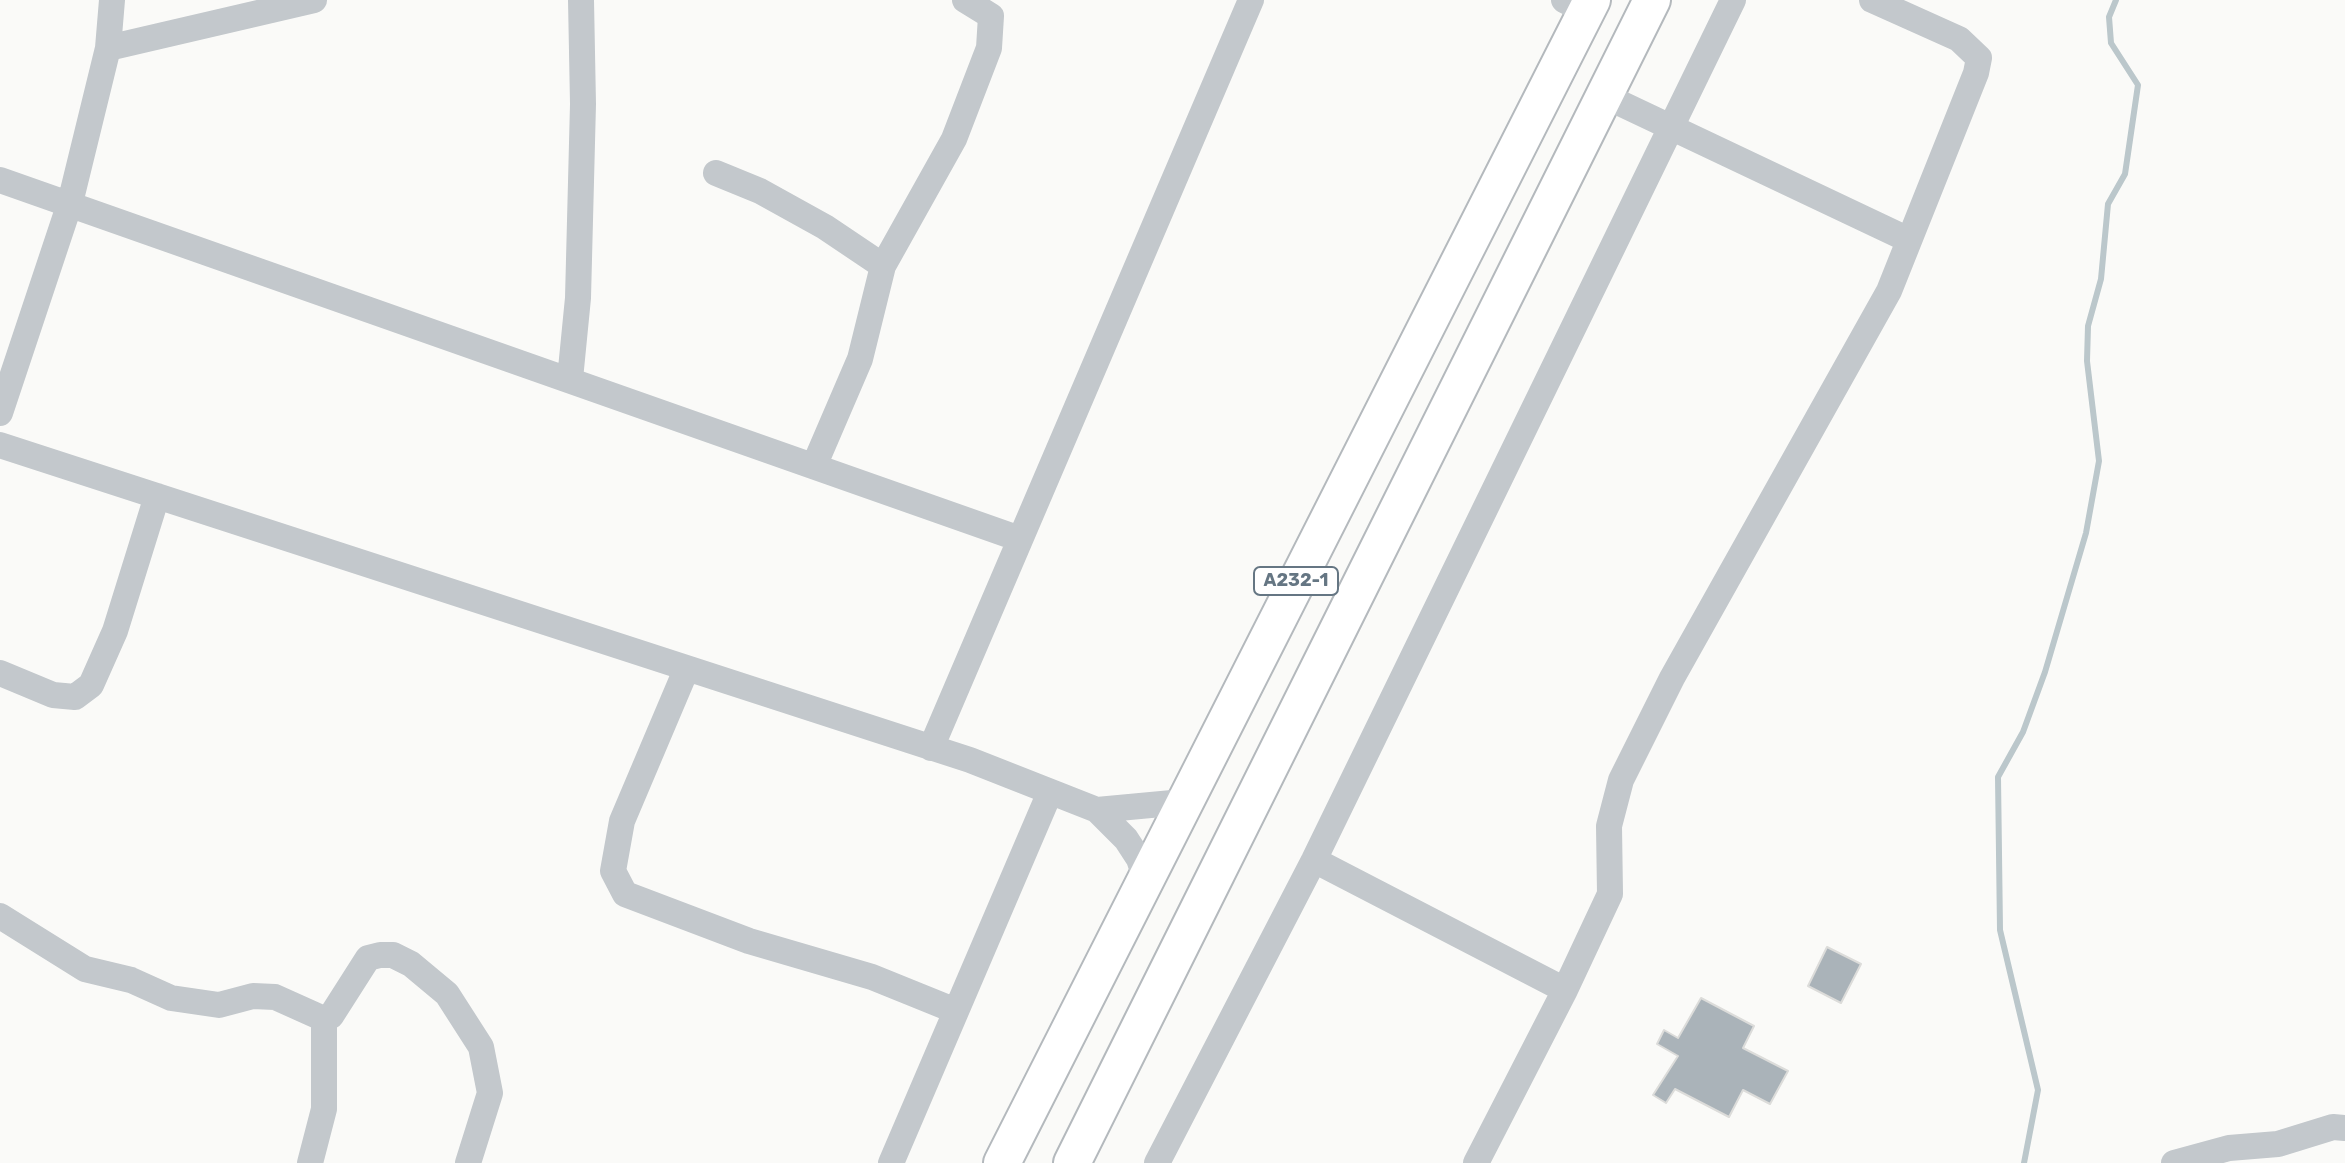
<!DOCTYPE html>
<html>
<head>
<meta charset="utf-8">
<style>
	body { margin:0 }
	canvas { display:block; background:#fafaf8 }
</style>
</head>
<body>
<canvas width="2345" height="1163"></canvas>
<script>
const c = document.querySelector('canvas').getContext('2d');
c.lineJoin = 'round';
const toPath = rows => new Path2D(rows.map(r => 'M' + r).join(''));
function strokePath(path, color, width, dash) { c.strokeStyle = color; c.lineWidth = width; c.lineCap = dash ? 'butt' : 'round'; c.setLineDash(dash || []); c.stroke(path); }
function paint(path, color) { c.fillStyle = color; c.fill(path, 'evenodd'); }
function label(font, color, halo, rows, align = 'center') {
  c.font = font + ' Rubik,sans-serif'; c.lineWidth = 8; c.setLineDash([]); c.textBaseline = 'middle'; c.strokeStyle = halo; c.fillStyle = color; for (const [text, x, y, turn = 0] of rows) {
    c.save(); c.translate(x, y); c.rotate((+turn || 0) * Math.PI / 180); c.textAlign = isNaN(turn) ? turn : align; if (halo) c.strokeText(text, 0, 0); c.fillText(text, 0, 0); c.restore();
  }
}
const stream = toPath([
	[2024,1163,2038,1090,2000,930,1998,777,2023,732,2045,672,2086,533,2099,461,2087,361,2088,326,2101,279,2108,204,2125,174,2138,85,2111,43,2109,17,2116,0]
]);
const building = toPath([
	[1827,947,1861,964,1841,1003,1808,986,1827,947],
	[1701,998,1754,1026,1743,1048,1788,1071,1770,1104,1743,1090,1729,1117,1675,1089,1666,1103,1653,1095,1678,1056,1657,1044,1664,1030,1678,1038,1701,998]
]);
const minor = toPath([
	[1564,0,1586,11],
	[108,48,314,0],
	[1605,96,1909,240],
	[716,173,760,191,825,227,883,266],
	[0,180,1020,539],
	[570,379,578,298,583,104,581,0],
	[0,413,70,203,108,48,112,0],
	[0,445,970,760,1097,810,1126,839,1139,859,1145,877],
	[814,466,860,359,883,266,954,139,989,48,991,16,965,0],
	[686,670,622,821,613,871,625,894,749,941,872,977,956,1011],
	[0,673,53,695,75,697,91,685,115,631,157,496],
	[931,748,1251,0],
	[1097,810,1183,802],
	[1314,860,1565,990],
	[0,916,85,969,131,980,171,998,219,1005,253,996,275,997,324,1019],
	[310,1163,324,1109,324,1019,331,1016,368,958,380,955,393,955,411,964,447,994,481,1047,490,1093,468,1163],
	[891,1163,1050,792],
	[1157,1163,1314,860,1733,0],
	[1476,1163,1565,990,1610,894,1609,826,1621,780,1672,678,1889,291,1976,73,1979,58,1959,39,1872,0],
	[2174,1163,2229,1148,2278,1144,2333,1127,2345,1128]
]);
const highway = toPath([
	[1002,1163,1592,0],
	[1072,1163,1652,0]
]);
const shields = [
	[1296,581,84]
];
const shieldNames = [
	["A232-1",1296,581]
];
strokePath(stream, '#bbc7cb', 6);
paint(building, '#aab3b9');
strokePath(building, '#dcdcda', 2);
strokePath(highway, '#b4b9bd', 40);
strokePath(minor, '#c3c8cc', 26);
strokePath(highway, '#fff', 36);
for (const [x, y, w] of shields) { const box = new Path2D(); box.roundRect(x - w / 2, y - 14, w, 28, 6); c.fillStyle = '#fff'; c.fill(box); strokePath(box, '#657683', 2); }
label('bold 18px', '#657683', null, shieldNames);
</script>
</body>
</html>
